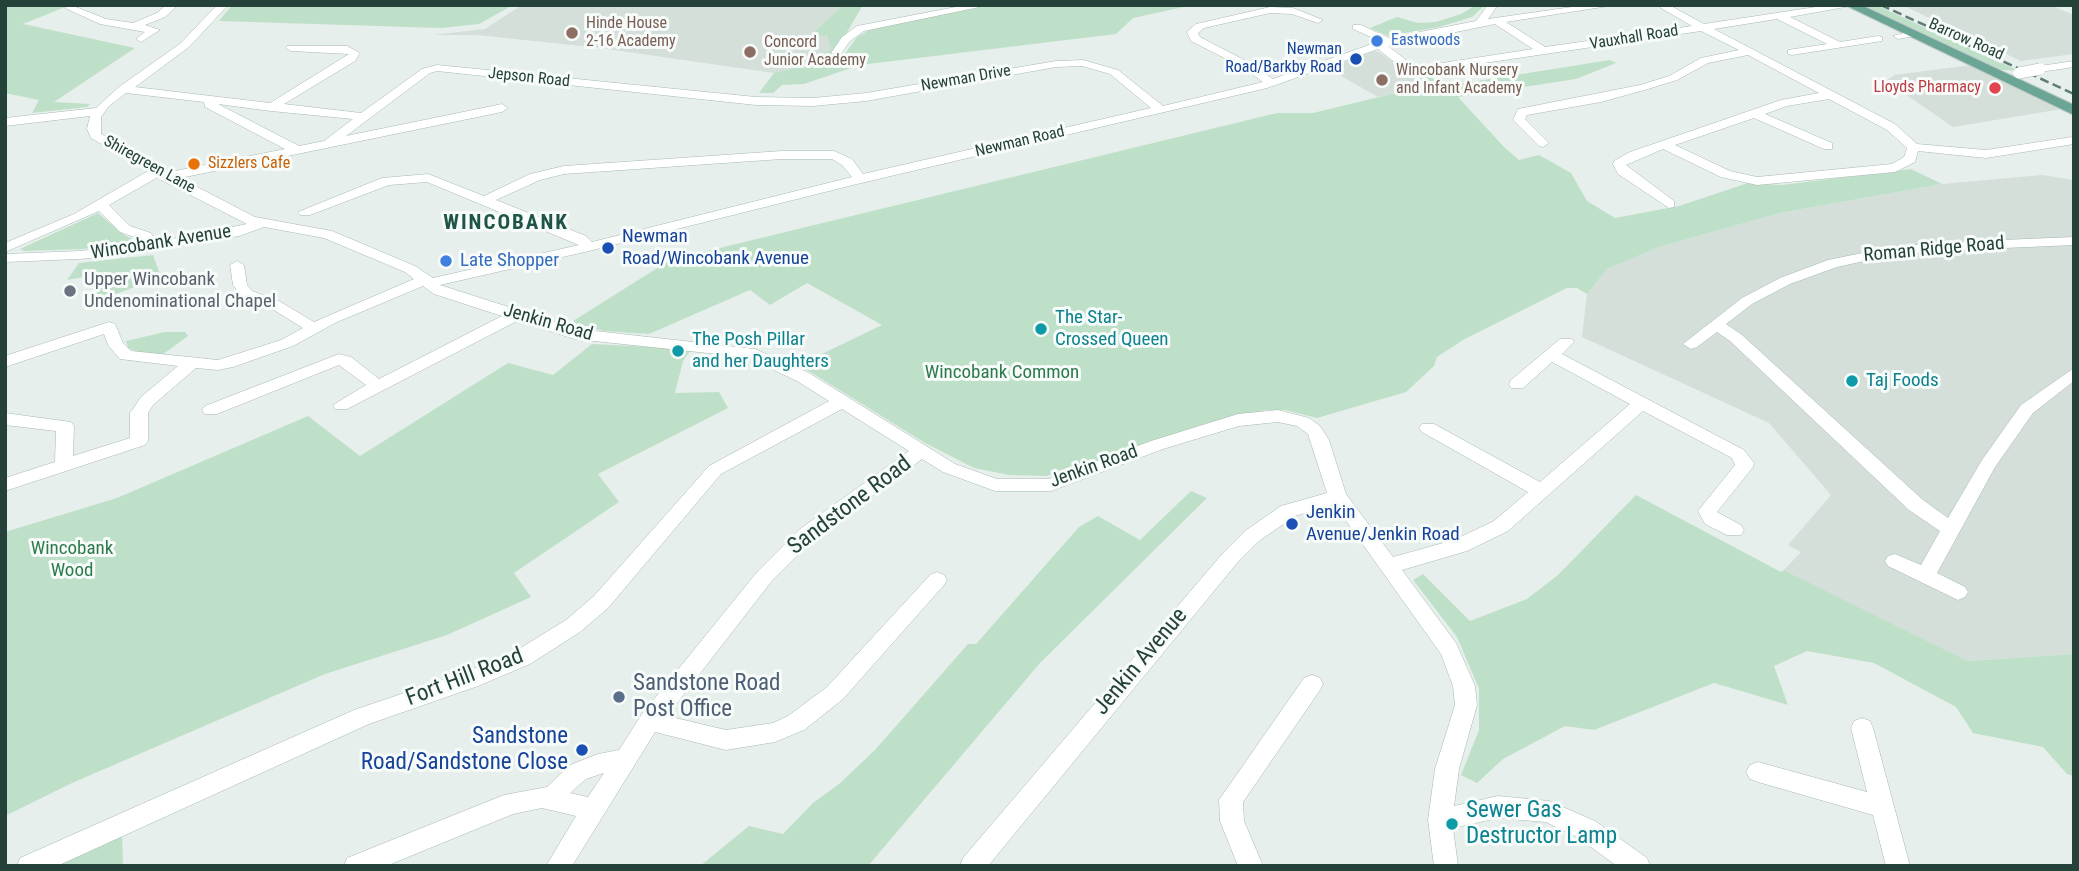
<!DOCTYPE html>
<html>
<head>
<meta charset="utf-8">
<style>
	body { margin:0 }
	#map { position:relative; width:2079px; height:871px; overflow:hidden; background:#e6efeb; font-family:"Roboto Condensed",sans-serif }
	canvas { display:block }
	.frame { position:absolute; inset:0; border:7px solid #24423a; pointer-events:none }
</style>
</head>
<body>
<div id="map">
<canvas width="2079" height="871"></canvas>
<div class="frame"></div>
</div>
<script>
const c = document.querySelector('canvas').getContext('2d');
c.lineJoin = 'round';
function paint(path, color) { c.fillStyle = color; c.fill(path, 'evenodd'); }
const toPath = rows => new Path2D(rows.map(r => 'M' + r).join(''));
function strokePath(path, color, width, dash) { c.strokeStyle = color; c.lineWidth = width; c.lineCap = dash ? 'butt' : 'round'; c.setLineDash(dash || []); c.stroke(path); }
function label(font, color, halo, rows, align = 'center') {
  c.font = font + ' "Roboto Condensed",sans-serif'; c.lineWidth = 6; c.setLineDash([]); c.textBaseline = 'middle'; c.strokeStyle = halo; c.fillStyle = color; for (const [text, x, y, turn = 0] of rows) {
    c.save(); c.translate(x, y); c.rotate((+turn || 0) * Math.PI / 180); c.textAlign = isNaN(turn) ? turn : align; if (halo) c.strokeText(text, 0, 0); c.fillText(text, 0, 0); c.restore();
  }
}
const built = toPath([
	[522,5,843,5,815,31,827,35,831,49,802,66,774,73,600,48,477,35,432,35,485,29],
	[1902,5,2050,5,2074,15,2074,54,2021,61],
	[1375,51,1379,52,1426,86,1378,97,1327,68],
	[1972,65,2062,109,1953,127,1886,81,1894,75],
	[2042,175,2074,180,2074,654,1968,661,1784,570,1801,552,1788,545,1831,495,1769,423,1582,337,1587,294,1607,269,1659,247,1780,213,1942,184]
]);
const green = toPath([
	[5,5,70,5,23,24,135,48,54,102,90,104,87,107,32,113,39,100,5,93],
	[232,5,513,5,479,24,441,28,219,21],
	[843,5,863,5,833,56,844,55,857,37,871,29,867,27,995,5,1193,5,1133,18,1116,34,860,65,804,84,782,85,773,93,759,93,774,73,802,66,831,49,827,35,817,36,815,31],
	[1476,5,1485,5,1472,17,1439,27,1388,36,1370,28,1397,17,1418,23,1436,22,1461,14],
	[1856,5,1876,5,2019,71,1992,69],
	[1610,60,1616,63,1576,79,1458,97,1505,148,1519,160,1539,155,1571,173,1587,201,1615,218,1679,206,1748,183,1782,185,1911,169,1942,184,1780,213,1659,247,1607,269,1587,294,1577,288,1567,288,1463,340,1437,357,1434,366,1406,392,1317,418,1285,410,1266,410,1198,426,1091,464,1046,476,1009,475,974,468,925,443,799,365,882,325,807,283,770,305,750,290,649,334,604,331,570,323,670,260,1277,113,1313,113,1425,86,1409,73,1423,73,1446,86],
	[98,213,123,234,136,241,135,243,83,249,24,251,20,249],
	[153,255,161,277,100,300,89,276,67,280,79,263],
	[165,332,185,332,188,336,162,355,141,353,128,348,126,341],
	[592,344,691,349,683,361,675,393,719,392,728,408,598,474,619,502,514,573,531,597,447,635,325,674,72,783,5,816,5,532,117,498,308,416,360,456,508,363,553,375],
	[1191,491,1207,498,1040,663,868,866,700,866,749,826,783,834,813,803,839,784,875,750,968,644,976,644,1079,527,1098,516,1140,540],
	[1636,495,1781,572,1784,570,1968,661,2074,654,2074,776,2067,774,2043,747,1973,733,1956,707,1874,663,1807,651,1774,666,1788,705,1714,683,1594,730,1565,726,1503,759,1477,783,1461,775,1479,730,1479,689,1457,637,1413,580,1423,574,1470,621,1527,599,1558,575],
	[122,832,123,866,47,866]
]);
const minor = toPath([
	[71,5,106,19,133,23,157,13,166,5,178,5,165,17,145,25,160,30,141,42,136,39,145,32,100,24,65,8,71,5],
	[217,5,228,5,189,47,135,87,270,103,349,54,291,51,286,48,287,46,347,46,360,53,355,61,284,104,361,113,422,69,437,65,756,97,813,98,866,93,1056,61,1083,60,1118,70,1163,106,1263,82,1242,67,1191,41,1187,32,1196,24,1270,7,1293,8,1323,20,1318,23,1292,14,1270,13,1204,28,1198,33,1200,37,1250,63,1273,79,1380,41,1353,29,1353,25,1361,25,1389,38,1476,21,1488,5,1498,5,1488,19,1586,5,1615,5,1506,22,1545,47,1692,26,1656,5,1669,5,1704,24,1829,5,1856,5,1790,17,1840,42,1878,36,1882,37,1882,41,1792,55,1788,54,1788,50,1827,44,1777,19,1714,29,1895,124,1917,144,1986,150,2072,137,2074,144,1986,158,1918,151,1915,162,1895,172,1757,185,1721,177,1663,149,1626,165,1674,201,1674,207,1669,208,1618,174,1613,164,1614,161,1630,152,1781,100,1819,93,1748,55,1708,63,1677,80,1648,89,1601,102,1527,115,1525,119,1549,143,1543,147,1539,146,1513,120,1518,109,1640,85,1669,76,1701,58,1739,50,1701,31,1423,72,1402,68,1378,49,1267,88,861,183,589,251,440,285,577,329,755,349,809,373,955,464,997,479,1049,479,1151,441,1238,414,1278,410,1309,418,1320,426,1329,440,1346,494,1393,557,1454,540,1494,521,1528,492,1422,432,1419,428,1422,424,1434,424,1540,482,1630,404,1552,362,1523,388,1511,388,1509,384,1511,380,1560,339,1572,339,1574,342,1562,354,1744,450,1754,463,1753,467,1717,512,1741,525,1744,530,1741,535,1727,535,1705,524,1698,511,1735,465,1732,458,1643,411,1508,531,1467,551,1402,570,1456,643,1475,686,1477,705,1459,769,1454,806,1498,796,1549,801,1595,821,1647,858,1650,866,1617,866,1577,837,1546,822,1498,818,1453,828,1458,866,1434,866,1428,820,1435,769,1455,705,1453,686,1441,654,1334,504,1295,516,1259,541,1237,563,988,866,960,866,963,858,1223,553,1245,531,1281,506,1327,493,1308,434,1297,426,1278,422,1239,426,1163,449,1051,491,995,491,943,472,922,459,814,539,771,582,667,716,726,730,773,723,788,716,827,687,930,575,937,572,944,575,947,580,944,585,843,699,804,730,775,742,726,750,655,732,572,866,546,866,576,816,542,808,513,814,386,866,344,866,347,858,504,795,547,787,570,765,598,754,619,750,642,714,757,572,800,529,909,451,842,409,721,474,608,608,580,632,530,664,478,686,369,724,57,866,17,866,20,858,354,710,463,673,514,652,566,620,594,596,709,466,829,401,797,381,746,357,575,339,517,321,347,409,335,409,333,405,366,385,339,365,217,414,205,414,202,410,205,406,339,354,351,357,379,379,502,316,434,294,423,286,337,322,293,346,233,367,218,370,196,368,153,405,148,413,148,441,145,445,5,491,5,478,55,462,56,431,5,425,5,413,71,422,74,426,73,456,130,438,130,413,133,409,141,397,178,366,120,359,108,345,104,334,5,367,5,356,109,322,115,324,123,343,131,351,218,360,281,340,303,328,269,307,242,297,233,285,230,265,237,261,244,265,247,285,252,291,279,301,314,322,414,279,405,272,324,238,264,227,239,236,152,251,80,259,5,262,5,254,80,251,143,244,140,239,120,232,99,211,5,252,5,243,74,214,148,171,91,138,87,129,90,116,5,126,5,118,96,108,119,87,181,43,217,5],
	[1495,24,1533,49,1423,66,1410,63,1388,46,1495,24],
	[1082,66,1110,74,1151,108,863,174,852,159,834,151,782,151,564,166,530,174,484,196,428,174,382,178,298,212,300,215,310,215,389,185,427,182,579,245,433,278,415,266,332,231,255,217,180,178,502,112,508,108,502,104,346,136,430,73,437,71,756,105,813,106,866,101,1056,67,1082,66],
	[126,93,204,102,205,107,285,149,170,172,101,134,101,117,109,106,126,93],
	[1829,99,1887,130,1907,148,1904,157,1892,164,1757,177,1730,171,1675,145,1754,118,1824,149,1832,149,1832,143,1765,114,1787,106,1829,99],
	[218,104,271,111,353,119,324,141,299,146,218,104],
	[782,159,832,159,842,165,852,177,592,242,586,236,496,200,540,180,564,174,782,159],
	[158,177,161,180,247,224,156,242,151,233,130,226,109,205,158,177],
	[604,773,588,797,570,793,586,779,604,773],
	[966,5,989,5,864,31,850,41,840,55,831,53,842,37,857,26,966,5],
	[1911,31,1916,34,1915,36,1898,39,1893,36,1911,31],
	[2074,61,2074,67,2040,72,2034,69,2040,66,2074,61],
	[2074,237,2074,245,1933,251,1887,256,1837,267,1790,284,1752,304,1726,324,1742,335,1923,500,1948,518,1982,460,2021,405,2074,368,2074,381,2033,413,1995,467,1937,573,1965,587,1968,592,1965,597,1958,600,1888,566,1885,561,1888,556,1895,554,1921,565,1940,531,1909,510,1730,341,1717,332,1697,347,1691,349,1683,344,1742,298,1780,278,1828,260,1887,248,1933,243,2074,237],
	[1312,675,1320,678,1323,684,1320,690,1243,802,1244,821,1263,866,1238,866,1220,821,1219,800,1304,678,1312,675],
	[1862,718,1870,721,1873,728,1910,866,1886,866,1873,815,1758,782,1750,779,1746,772,1750,765,1758,762,1867,792,1851,728,1854,721,1862,718]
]);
const major = toPath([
	[1845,5,1861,5,2074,105,2074,115,1845,5]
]);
const rail = toPath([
	[1881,5,2074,94]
]);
const minorBridge = toPath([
	[2019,73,2040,69]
]);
const markers = [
	[572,33,7,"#8d6e63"],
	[1377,41,7,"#3f7fe0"],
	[750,52,7,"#8d6e63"],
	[1356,59,7,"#1a4fb4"],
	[1382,80,7,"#8d6e63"],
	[1995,88,7,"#e0444e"],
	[194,164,7,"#e8710a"],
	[608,248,7,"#1a4fb4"],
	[446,261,7,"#3f7fe0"],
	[70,291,7,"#6b7280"],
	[1041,329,7,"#0f9aa8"],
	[678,351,7,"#0f9aa8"],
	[1852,381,7,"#0f9aa8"],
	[1292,524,7,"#1a4fb4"],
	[619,697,7,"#5c6f8a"],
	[582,750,7,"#1a4fb4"],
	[1452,824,7,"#0f9aa8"]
];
const farEducationnames = [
	["Hinde House",586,24],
	["2-16 Academy",586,42],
	["Concord",764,43],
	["Junior Academy",764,61],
	["Wincobank Nursery",1396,71],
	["and Infant Academy",1396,89]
];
const farStreetnames = [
	["Vauxhall Road",1634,38,-9],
	["Barrow Road",1966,40,24],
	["Jepson Road",529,78,6],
	["Newman Drive",966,79,-10],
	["Newman Road",1020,142,-13],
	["Shiregreen Lane",149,165,29]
];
const farShopnames = [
	["Eastwoods",1391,41]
];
const farTransitnames = [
	["Newman",1342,50],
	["Road/Barkby Road",1342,68]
];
const farHealthnames = [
	["Lloyds Pharmacy",1981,88]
];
const farFoodnames = [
	["Sizzlers Cafe",208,164]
];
const transitNames = [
	["Newman",622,237],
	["Road/Wincobank Avenue",622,259],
	["Jenkin",1306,513],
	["Avenue/Jenkin Road",1306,535]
];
const streetNames = [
	["Wincobank Avenue",161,243,-9],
	["Roman Ridge Road",1934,250,-5],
	["Jenkin Road",548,323,16],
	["Jenkin Road",1094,467,-20]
];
const shopNames = [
	["Late Shopper",460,261]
];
const worshipNames = [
	["Upper Wincobank",84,280],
	["Undenominational Chapel",84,302]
];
const cultureNames = [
	["The Star-",1055,318],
	["Crossed Queen",1055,340],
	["The Posh Pillar",692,340],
	["and her Daughters",692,362],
	["Taj Foods",1866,381]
];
const parkNames = [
	["Wincobank Common",1002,373],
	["Wincobank",72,549],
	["Wood",72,571]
];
const farDistrictnames = [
	["WINCOBANK",506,224]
];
const nearStreetnames = [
	["Sandstone Road",850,506,-37],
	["Jenkin Avenue",1141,662,-50],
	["Fort Hill Road",465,678,-21]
];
const nearServicenames = [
	["Sandstone Road",633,684],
	["Post Office",633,710]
];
const nearTransitnames = [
	["Sandstone",568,737],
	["Road/Sandstone Close",568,763]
];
const nearCulturenames = [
	["Sewer Gas",1466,811],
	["Destructor Lamp",1466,837]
];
paint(built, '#d4dfda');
paint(green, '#bfe0c8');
strokePath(minor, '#a8b8b2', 1);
strokePath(major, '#c2cac8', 2);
paint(minor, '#fff');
paint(major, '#6aa596');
strokePath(rail, '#5f7d75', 2.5, [9, 4.5]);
strokePath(minorBridge, '#a8b8b2', 12, []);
strokePath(minorBridge, '#fff', 11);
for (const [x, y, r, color] of markers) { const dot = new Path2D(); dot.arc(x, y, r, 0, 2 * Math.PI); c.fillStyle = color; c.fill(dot); strokePath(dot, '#f7fbf9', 2.5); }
label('16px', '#785e54', '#f7fbf9', farEducationnames, 'left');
label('16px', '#24423a', '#f7fbf9', farStreetnames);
label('16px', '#366cbe', '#f7fbf9', farShopnames, 'left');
label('16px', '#164399', '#f7fbf9', farTransitnames, 'right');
label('16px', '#be3a42', '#f7fbf9', farHealthnames, 'right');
label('16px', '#c56008', '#f7fbf9', farFoodnames, 'left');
label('19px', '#164399', '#f7fbf9', transitNames, 'left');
label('19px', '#24423a', '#f7fbf9', streetNames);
label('19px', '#366cbe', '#f7fbf9', shopNames, 'left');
label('19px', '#5b616d', '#f7fbf9', worshipNames, 'left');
label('19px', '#0d838f', '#f7fbf9', cultureNames, 'left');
label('19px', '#2d7a4b', '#f7fbf9', parkNames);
c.letterSpacing = '2px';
label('bold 21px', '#1f5548', '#f7fbf9', farDistrictnames);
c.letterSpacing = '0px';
label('23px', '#24423a', '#f7fbf9', nearStreetnames);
label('23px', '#4e5e75', '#f7fbf9', nearServicenames, 'left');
label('23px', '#164399', '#f7fbf9', nearTransitnames, 'right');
label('23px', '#0d838f', '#f7fbf9', nearCulturenames, 'left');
</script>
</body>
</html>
